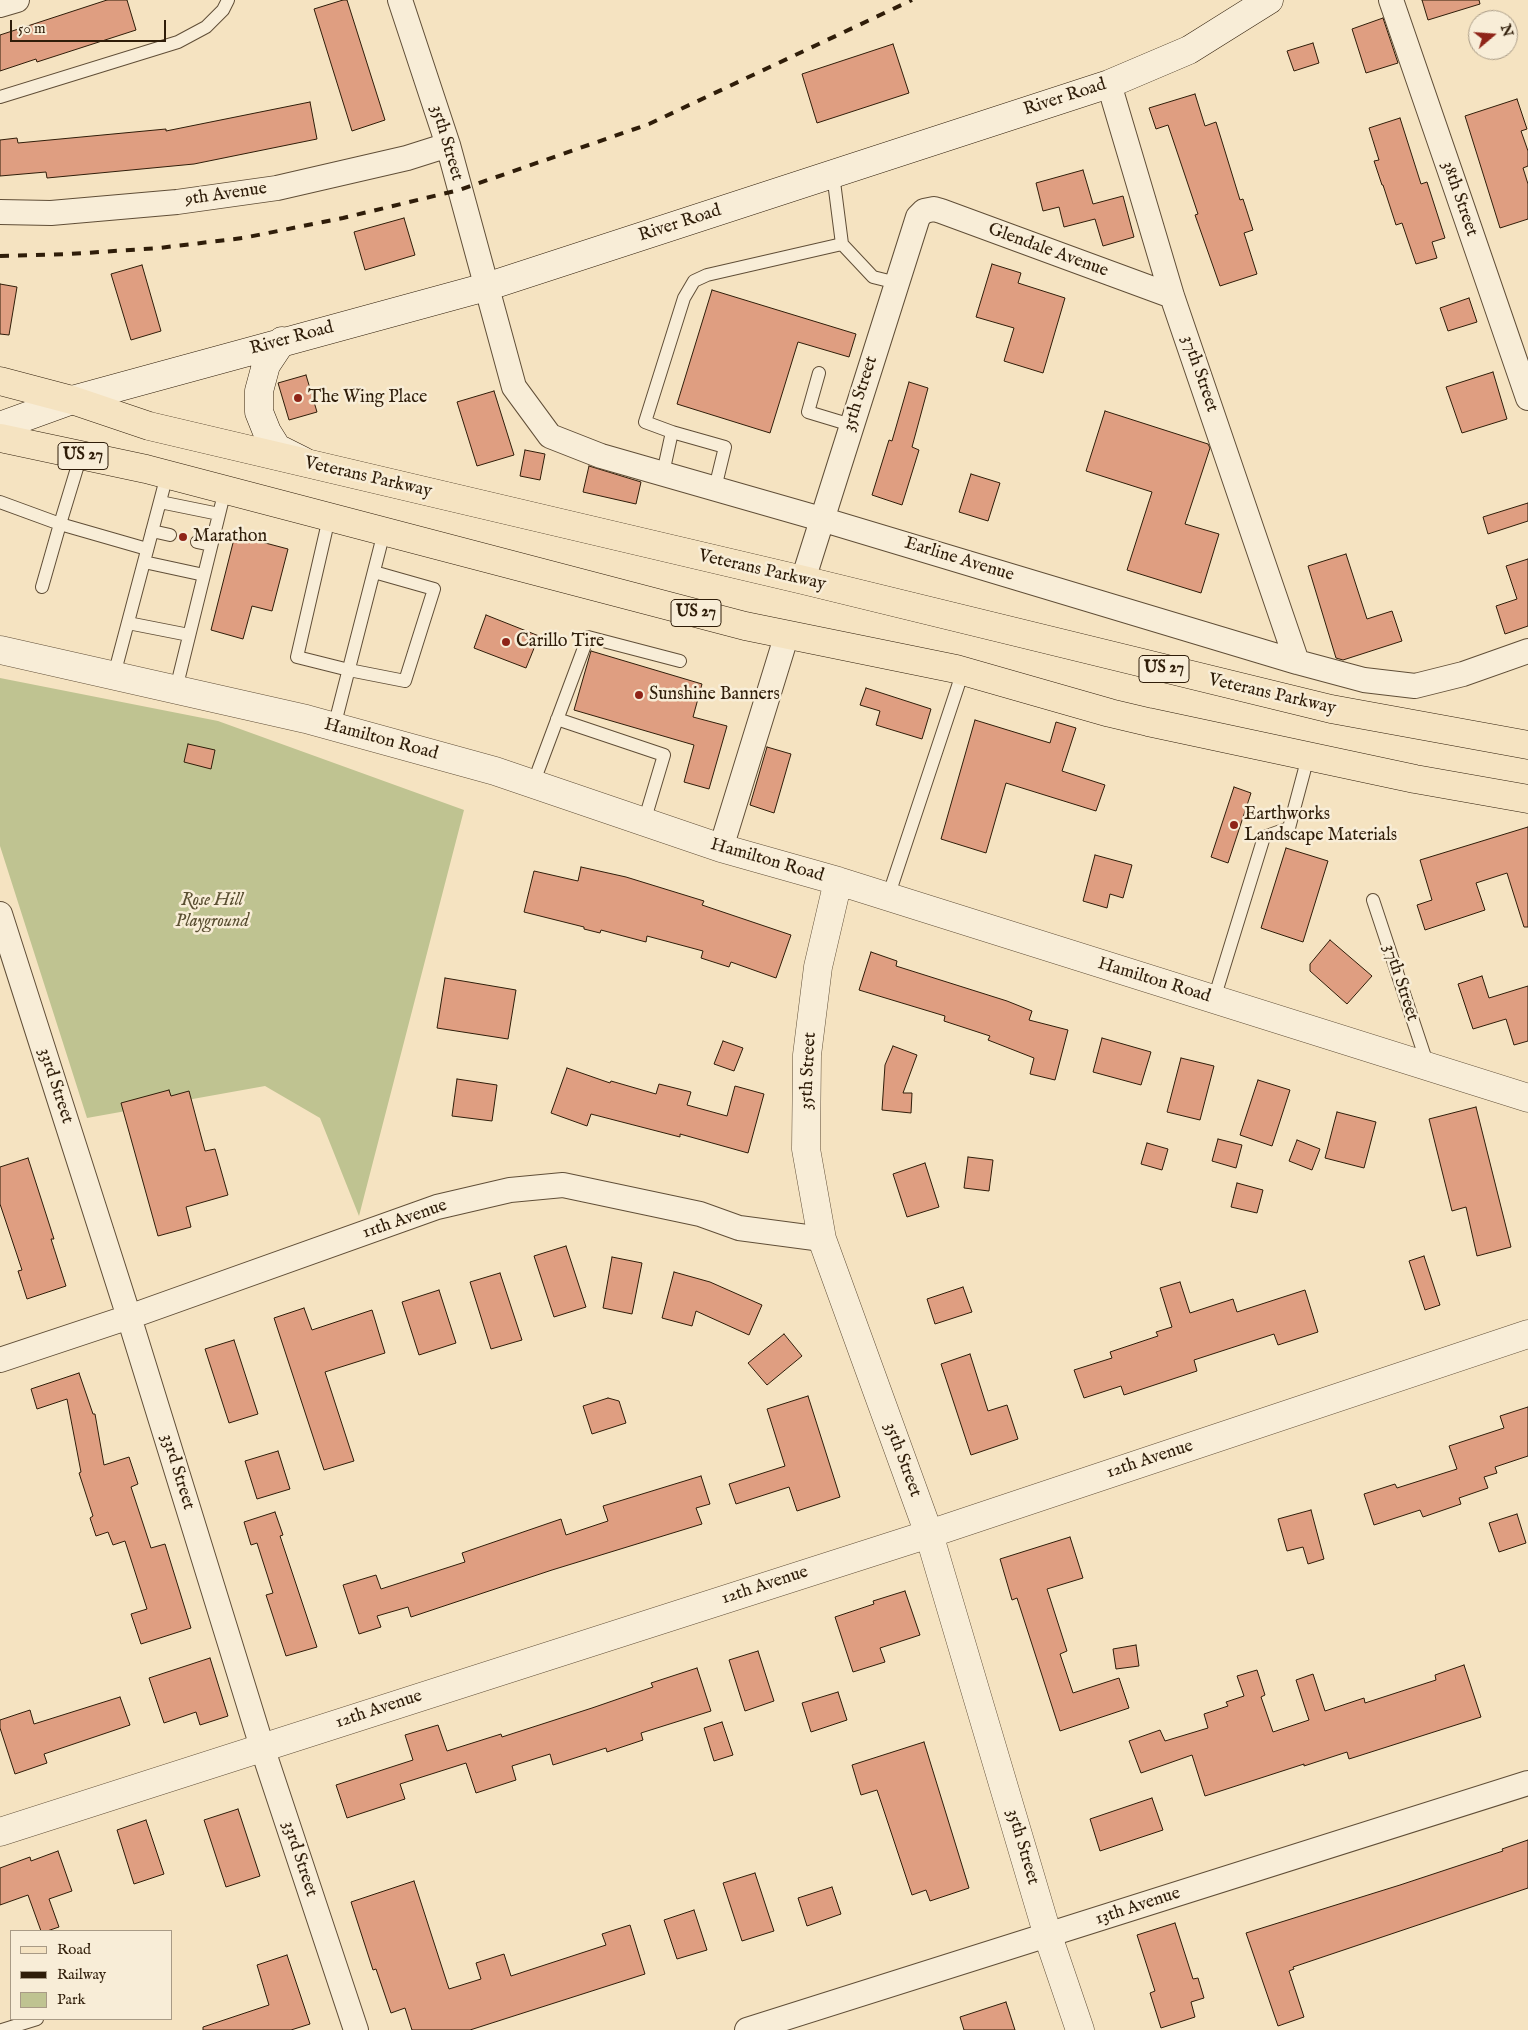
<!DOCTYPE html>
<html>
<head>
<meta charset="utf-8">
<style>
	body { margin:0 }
	#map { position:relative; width:1528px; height:2030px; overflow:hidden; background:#f5e3c1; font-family:"IM FELL English",serif }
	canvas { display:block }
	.legend { position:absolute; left:10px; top:1930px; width:162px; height:90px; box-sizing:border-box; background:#f8edd7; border:1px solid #a89a85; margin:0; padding:6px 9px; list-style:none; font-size:15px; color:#2f1d09 }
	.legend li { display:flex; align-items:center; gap:10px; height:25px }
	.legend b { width:25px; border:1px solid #a89a85 }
	.north { position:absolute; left:1468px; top:10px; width:50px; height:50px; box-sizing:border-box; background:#f8edd7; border:1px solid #a89a85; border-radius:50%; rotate:72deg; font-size:14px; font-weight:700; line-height:20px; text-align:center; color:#2f1d09 }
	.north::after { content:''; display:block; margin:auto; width:18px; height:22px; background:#8f2418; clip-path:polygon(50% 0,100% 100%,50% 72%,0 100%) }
	.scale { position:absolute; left:10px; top:20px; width:156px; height:22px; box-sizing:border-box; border:2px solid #2f1d09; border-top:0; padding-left:6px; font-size:15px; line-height:18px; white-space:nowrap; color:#2f1d09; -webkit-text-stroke:4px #f8edd7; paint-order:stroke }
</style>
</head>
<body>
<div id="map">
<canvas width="1528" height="2030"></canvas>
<ul class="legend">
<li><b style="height:6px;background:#f5e3c1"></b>Road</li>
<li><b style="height:6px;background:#2f1d09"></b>Railway</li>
<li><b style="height:14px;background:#bfc391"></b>Park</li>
</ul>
<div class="north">N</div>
<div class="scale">50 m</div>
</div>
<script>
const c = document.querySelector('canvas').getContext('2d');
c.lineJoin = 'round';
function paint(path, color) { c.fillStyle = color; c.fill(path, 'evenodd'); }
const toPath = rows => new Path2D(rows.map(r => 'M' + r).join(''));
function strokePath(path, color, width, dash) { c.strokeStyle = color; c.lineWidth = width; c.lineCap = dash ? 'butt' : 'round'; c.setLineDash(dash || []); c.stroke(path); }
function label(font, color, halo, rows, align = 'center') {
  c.font = font + ' "IM FELL English",serif'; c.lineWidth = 5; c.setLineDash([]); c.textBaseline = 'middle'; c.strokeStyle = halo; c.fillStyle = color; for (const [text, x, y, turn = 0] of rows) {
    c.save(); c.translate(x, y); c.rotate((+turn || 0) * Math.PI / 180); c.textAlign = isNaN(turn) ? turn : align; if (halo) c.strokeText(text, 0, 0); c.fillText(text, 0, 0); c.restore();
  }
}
const green = toPath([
	[0,678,218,721,464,810,359,1216,320,1118,265,1086,87,1118,0,846]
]);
const building = toPath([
	[107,0,127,0,136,30,37,62,36,59,0,71,0,35,107,0],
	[343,0,347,0,385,120,352,131,314,9,343,0],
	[1422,0,1479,0,1480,4,1428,20,1422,0],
	[1383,18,1398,63,1366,73,1352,29,1383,18],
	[1313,43,1319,63,1294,71,1287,51,1313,43],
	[893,44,909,93,817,123,802,74,893,44],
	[1195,94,1205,126,1216,122,1240,200,1243,199,1253,230,1244,233,1257,274,1220,286,1195,215,1198,214,1168,125,1156,129,1149,108,1195,94],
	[1517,99,1527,129,1521,131,1528,151,1528,166,1523,168,1528,184,1528,219,1500,228,1465,116,1517,99],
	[310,102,317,139,194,164,47,178,46,172,0,176,0,140,17,138,18,143,166,129,166,131,310,102],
	[1400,118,1421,184,1427,182,1445,238,1432,242,1437,258,1416,264,1402,223,1396,225,1383,185,1382,185,1374,161,1379,160,1369,128,1400,118],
	[1083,170,1093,204,1123,196,1134,237,1103,246,1095,219,1064,227,1059,207,1043,211,1036,183,1083,170],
	[404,218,415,255,365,270,354,232,404,218],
	[992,264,1021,273,1018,283,1065,298,1043,373,1004,361,1014,328,976,317,992,264],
	[142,265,161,331,131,340,111,274,142,265],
	[0,284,17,287,9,335,0,334,0,284],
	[712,290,856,334,849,357,798,342,770,433,677,404,712,290],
	[1469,298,1477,322,1448,331,1440,308,1469,298],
	[1493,372,1507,419,1462,433,1446,387,1493,372],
	[306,375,317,412,289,420,278,383,306,375],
	[909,382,928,388,912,447,919,450,902,505,872,495,889,440,892,441,909,382],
	[494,391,514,455,477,466,457,402,494,391],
	[1105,411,1208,444,1210,448,1185,524,1219,534,1201,593,1127,570,1152,492,1086,471,1105,411],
	[525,450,545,454,540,480,520,476,525,450],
	[589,466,641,482,636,504,583,492,589,466],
	[971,474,1000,483,988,521,959,512,971,474],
	[1528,503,1528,521,1488,534,1483,517,1528,503],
	[235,535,288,549,272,611,252,606,243,639,211,630,235,535],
	[1346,554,1367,619,1392,611,1402,641,1343,660,1336,658,1308,566,1346,554],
	[1528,559,1528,626,1505,634,1496,606,1517,599,1506,566,1528,559],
	[486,615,539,636,526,668,474,648,486,615],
	[591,651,702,684,693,717,727,726,709,789,684,782,694,745,574,710,591,651],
	[866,688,931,709,922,739,876,725,880,711,860,705,866,688],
	[975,720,1050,743,1056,722,1076,728,1062,771,1105,785,1096,811,1006,783,986,853,941,839,975,720],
	[188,744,215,750,211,769,184,762,188,744],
	[767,747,791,754,774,813,750,805,767,747],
	[1234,787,1251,793,1228,863,1211,857,1234,787],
	[1528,827,1528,927,1524,927,1507,873,1476,883,1485,910,1425,930,1417,905,1432,900,1420,860,1528,827],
	[1286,848,1328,861,1303,942,1261,928,1286,848],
	[1095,855,1132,865,1123,898,1110,894,1107,908,1083,901,1095,855],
	[581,867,626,877,704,901,702,905,791,935,776,978,731,962,729,967,701,958,703,951,647,936,646,942,601,930,600,933,584,929,584,927,524,912,534,871,578,881,581,867],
	[1330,940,1372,976,1347,1004,1310,971,1310,964,1330,940],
	[871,952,897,961,896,966,1007,1001,1032,1011,1029,1020,1068,1030,1055,1080,1030,1074,1034,1058,988,1040,990,1036,944,1021,945,1016,859,990,871,952],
	[1482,976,1489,998,1528,986,1528,1041,1514,1045,1506,1019,1473,1029,1458,984,1482,976],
	[445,978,516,990,508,1039,437,1028,445,978],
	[1102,1038,1151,1052,1141,1085,1093,1072,1102,1038],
	[723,1041,743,1048,734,1071,714,1064,723,1041],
	[893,1046,917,1055,903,1093,912,1093,911,1113,882,1110,885,1065,893,1046],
	[1181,1058,1214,1066,1200,1120,1167,1112,1181,1058],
	[567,1068,610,1083,611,1081,656,1094,659,1084,691,1092,687,1105,727,1116,735,1086,764,1094,748,1153,680,1134,680,1137,591,1114,587,1126,551,1113,567,1068],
	[457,1079,497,1085,492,1121,452,1116,457,1079],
	[1258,1080,1290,1090,1272,1146,1240,1135,1258,1080],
	[169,1090,171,1096,189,1091,205,1151,215,1149,228,1195,186,1207,191,1227,158,1236,121,1103,169,1090],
	[1476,1107,1511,1247,1477,1256,1466,1207,1452,1211,1429,1119,1476,1107],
	[1337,1112,1376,1122,1364,1168,1325,1158,1337,1112],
	[1218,1139,1242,1145,1236,1168,1212,1161,1218,1139],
	[1297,1140,1320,1149,1312,1170,1289,1161,1297,1140],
	[1147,1143,1168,1149,1162,1170,1141,1164,1147,1143],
	[968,1157,993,1160,989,1191,964,1188,968,1157],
	[28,1158,54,1239,51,1239,66,1286,27,1299,18,1271,22,1270,0,1204,0,1167,28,1158],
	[925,1163,939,1207,907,1217,893,1174,925,1163],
	[1237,1183,1263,1190,1257,1213,1231,1207,1237,1183],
	[566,1246,586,1307,554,1317,534,1256,566,1246],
	[1424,1256,1440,1305,1425,1310,1409,1261,1424,1256],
	[612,1257,642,1263,632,1314,603,1308,612,1257],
	[674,1272,710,1282,762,1305,749,1335,696,1311,692,1326,662,1318,674,1272],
	[500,1273,522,1340,491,1349,470,1282,500,1273],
	[1180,1282,1190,1313,1233,1299,1237,1312,1305,1290,1318,1332,1278,1345,1274,1334,1194,1360,1197,1371,1124,1395,1121,1386,1084,1398,1074,1370,1112,1358,1110,1352,1158,1336,1156,1332,1172,1327,1160,1288,1180,1282],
	[963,1287,972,1312,935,1324,927,1299,963,1287],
	[439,1290,456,1343,419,1355,402,1302,439,1290],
	[304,1308,312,1330,372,1310,385,1353,325,1372,354,1461,324,1470,274,1318,304,1308],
	[784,1334,802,1356,767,1385,748,1363,784,1334],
	[234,1340,258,1414,229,1423,205,1349,234,1340],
	[970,1354,988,1411,1007,1405,1018,1439,971,1455,941,1364,970,1354],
	[79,1373,93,1414,95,1414,104,1465,129,1457,138,1484,131,1487,151,1548,165,1544,191,1628,141,1644,131,1614,147,1609,125,1541,113,1545,108,1532,96,1536,90,1518,93,1516,79,1473,81,1472,67,1399,37,1409,31,1389,79,1373],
	[808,1396,840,1497,797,1511,789,1487,736,1504,729,1484,785,1466,767,1409,808,1396],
	[608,1398,619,1401,626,1423,592,1434,583,1406,608,1398],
	[1528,1407,1528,1456,1495,1467,1497,1473,1484,1477,1488,1488,1459,1498,1461,1504,1423,1517,1420,1510,1374,1525,1364,1494,1395,1484,1397,1488,1457,1469,1449,1446,1504,1428,1500,1416,1528,1407],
	[278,1451,290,1489,257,1499,245,1461,278,1451],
	[701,1476,710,1504,696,1508,702,1524,552,1570,411,1617,408,1607,377,1616,381,1627,359,1634,343,1585,376,1575,381,1589,465,1562,462,1553,561,1519,566,1535,608,1521,603,1506,701,1476],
	[1311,1510,1324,1559,1308,1564,1303,1547,1287,1551,1278,1519,1311,1510],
	[275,1512,283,1535,280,1536,317,1647,286,1656,266,1595,273,1593,257,1543,251,1545,244,1522,275,1512],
	[1517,1514,1526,1543,1499,1552,1489,1523,1517,1514],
	[1070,1537,1083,1578,1047,1589,1067,1651,1060,1654,1073,1693,1119,1678,1129,1708,1060,1731,1017,1598,1012,1600,1000,1559,1070,1537],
	[905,1591,920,1635,880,1648,885,1662,853,1672,835,1617,874,1604,873,1601,905,1591],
	[1136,1645,1139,1666,1116,1669,1113,1649,1136,1645],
	[758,1651,774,1701,745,1711,729,1660,758,1651],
	[210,1658,228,1716,200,1725,196,1712,164,1723,149,1678,210,1658],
	[1464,1665,1481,1717,1349,1759,1347,1752,1304,1766,1304,1764,1205,1796,1192,1755,1141,1773,1129,1741,1160,1730,1165,1741,1208,1728,1204,1714,1228,1706,1226,1702,1244,1696,1237,1676,1257,1670,1265,1695,1261,1697,1273,1732,1309,1720,1296,1680,1313,1674,1325,1711,1364,1698,1365,1703,1436,1680,1435,1675,1464,1665],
	[697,1668,711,1711,641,1733,643,1740,607,1752,606,1748,553,1765,550,1754,512,1766,516,1780,476,1793,466,1763,400,1784,405,1799,347,1818,336,1785,413,1760,405,1735,438,1725,447,1751,501,1734,502,1737,592,1708,653,1687,651,1683,697,1668],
	[838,1692,847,1720,811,1732,802,1703,838,1692],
	[120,1697,130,1725,44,1754,47,1763,15,1774,0,1728,0,1720,30,1710,34,1724,120,1697],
	[722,1722,733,1755,714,1761,704,1728,722,1722],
	[924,1742,969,1888,930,1901,926,1890,912,1895,877,1790,861,1795,852,1765,924,1742],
	[1152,1798,1163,1830,1100,1851,1090,1819,1152,1798],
	[238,1809,260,1876,226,1887,204,1820,238,1809],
	[146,1820,164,1874,134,1884,117,1830,146,1820],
	[1528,1840,1528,1888,1293,1967,1294,1969,1289,1971,1304,2017,1278,2026,1246,1933,1400,1885,1503,1851,1502,1849,1528,1840],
	[58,1851,72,1891,49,1899,59,1927,47,1931,41,1931,28,1895,0,1905,0,1868,30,1857,31,1861,58,1851],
	[755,1873,774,1931,742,1941,723,1883,755,1873],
	[414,1881,449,1989,481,1979,476,1963,504,1954,511,1976,606,1945,602,1934,630,1925,645,1974,470,2030,412,2030,405,2008,391,2013,376,1969,373,1970,351,1902,414,1881],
	[832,1887,841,1914,807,1926,798,1898,832,1887],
	[694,1910,707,1950,677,1959,664,1920,694,1910],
	[1175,1923,1193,1979,1198,1978,1204,1998,1191,2002,1195,2017,1161,2028,1150,1993,1155,1991,1137,1935,1175,1923],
	[287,1955,310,2024,291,2030,203,2030,203,2027,269,2005,257,1965,287,1955],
	[1006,2002,1015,2030,964,2030,960,2017,1006,2002]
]);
const service = toPath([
	[0,97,178,42,206,27,223,10,228,0],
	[842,244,873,277,897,283],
	[819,373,808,412,851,425],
	[672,432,725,447,715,488],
	[663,473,672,432,645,422,684,298,694,281,707,275,842,244,833,174],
	[0,502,60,524,81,455],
	[160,502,219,514],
	[329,518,297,657,349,670,405,681,434,589,374,572],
	[152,531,170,535],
	[197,542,211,545],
	[144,562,204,575],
	[42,587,60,524,147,549],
	[128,623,189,635],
	[114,675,167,475],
	[176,689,225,490],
	[557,719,664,755,644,822],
	[334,727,384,532],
	[533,784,588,637,680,661],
	[888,897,963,671],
	[1373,900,1428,1066],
	[1214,999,1264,837,1289,828,1308,757],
	[2,2030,37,2019]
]);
const minor = toPath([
	[400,0,448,145,514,387,550,436,601,456,821,519,1297,662,1364,680,1415,686,1463,674,1528,651],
	[1391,0,1528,398],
	[0,5,17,0],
	[1109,84,1172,296,1297,662],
	[0,212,51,213,177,202,277,188,407,158,448,145],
	[803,580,918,217,924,211,934,209,941,211,1172,296],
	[721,848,787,634],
	[0,914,129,1317,262,1747,356,2030],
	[0,1360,129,1317,437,1207,510,1190,563,1185,700,1214,739,1228,822,1239],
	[747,2030,1528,1783]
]);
const tertiary = toPath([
	[0,650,306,719,495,771,721,848,838,881,1528,1098],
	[838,881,818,967,807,1055,806,1149,822,1239,929,1534,1048,1936,1080,2030],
	[0,1832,929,1534,1528,1334]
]);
const secondary = toPath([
	[282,341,266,365,259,391,259,412,267,432,277,448,303,461],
	[0,426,72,400,486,287,1109,84,1189,50,1269,0]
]);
const primary = toPath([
	[0,381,72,400,149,426,803,580,1331,709,1528,745],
	[0,438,146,469,745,626,956,669,1110,713,1148,722,1415,779,1528,799]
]);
const rail = toPath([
	[0,256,70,254,159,248,243,238,343,218,459,190,649,124,912,0]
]);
const markers = [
	[298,398,5,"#8f2418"],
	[183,537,5,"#8f2418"],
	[506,642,5,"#8f2418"],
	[639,695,5,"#8f2418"],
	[1234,825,5,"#8f2418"]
];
const shields = [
	[83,456,50],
	[696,613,50],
	[1164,669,50]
];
const shieldNames = [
	["US 27",83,456],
	["US 27",696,613],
	["US 27",1164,669]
];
const streetNames = [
	["River Road",1065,98,-18],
	["35th Street",446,143,74],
	["9th Avenue",226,195,-8],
	["38th Street",1459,199,71],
	["River Road",680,224,-18],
	["Glendale Avenue",1048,251,20],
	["River Road",292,339,-15],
	["37th Street",1199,374,71],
	["35th Street",861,394,-72],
	["Veterans Parkway",368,478,13],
	["Earline Avenue",959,560,17],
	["Veterans Parkway",762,571,13],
	["Veterans Parkway",1272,695,13],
	["Hamilton Road",381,740,15],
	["Hamilton Road",767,861,16],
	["Hamilton Road",1154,981,17],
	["37th Street",1400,983,72],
	["35th Street",809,1071,-87],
	["33rd Street",55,1086,72],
	["11th Avenue",405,1220,-19],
	["35th Street",902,1460,70],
	["12th Avenue",1150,1460,-18],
	["33rd Street",177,1472,73],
	["12th Avenue",765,1586,-18],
	["12th Avenue",379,1710,-18],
	["35th Street",1022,1847,74],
	["33rd Street",299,1859,72],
	["13th Avenue",1138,1907,-18]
];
const poiNames = [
	["The Wing Place",308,398],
	["Marathon",193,537],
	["Carillo Tire",516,642],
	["Sunshine Banners",649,695],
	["Earthworks",1244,815],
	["Landscape Materials",1244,836]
];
const parkNames = [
	["Rose Hill",212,901],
	["Playground",212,922]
];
paint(green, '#bfc391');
paint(building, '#df9e81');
strokePath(building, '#2f1d09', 1);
strokePath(service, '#604e37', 14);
strokePath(minor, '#604e37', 26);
strokePath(tertiary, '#604e37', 29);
strokePath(secondary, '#2f1d09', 29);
strokePath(primary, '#2f1d09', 29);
strokePath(service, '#f8edd7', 12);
strokePath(minor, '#f8edd7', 24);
strokePath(tertiary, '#f8edd7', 28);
strokePath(secondary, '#f8edd7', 28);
strokePath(primary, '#f5e3c1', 28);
strokePath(rail, '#2f1d09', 4, [9, 9]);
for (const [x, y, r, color] of markers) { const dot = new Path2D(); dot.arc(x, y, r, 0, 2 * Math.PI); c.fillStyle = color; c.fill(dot); strokePath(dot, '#f8edd7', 2); }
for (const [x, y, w] of shields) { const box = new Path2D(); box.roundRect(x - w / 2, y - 13.5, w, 27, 4); c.fillStyle = '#f8edd7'; c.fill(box); strokePath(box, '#2f1d09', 1); }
label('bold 16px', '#2f1d09', null, shieldNames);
label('18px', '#2f1d09', '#f8edd7', streetNames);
label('18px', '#2f1d09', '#f8edd7', poiNames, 'left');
label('italic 18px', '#5a4f32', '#f8edd7', parkNames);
</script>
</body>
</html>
